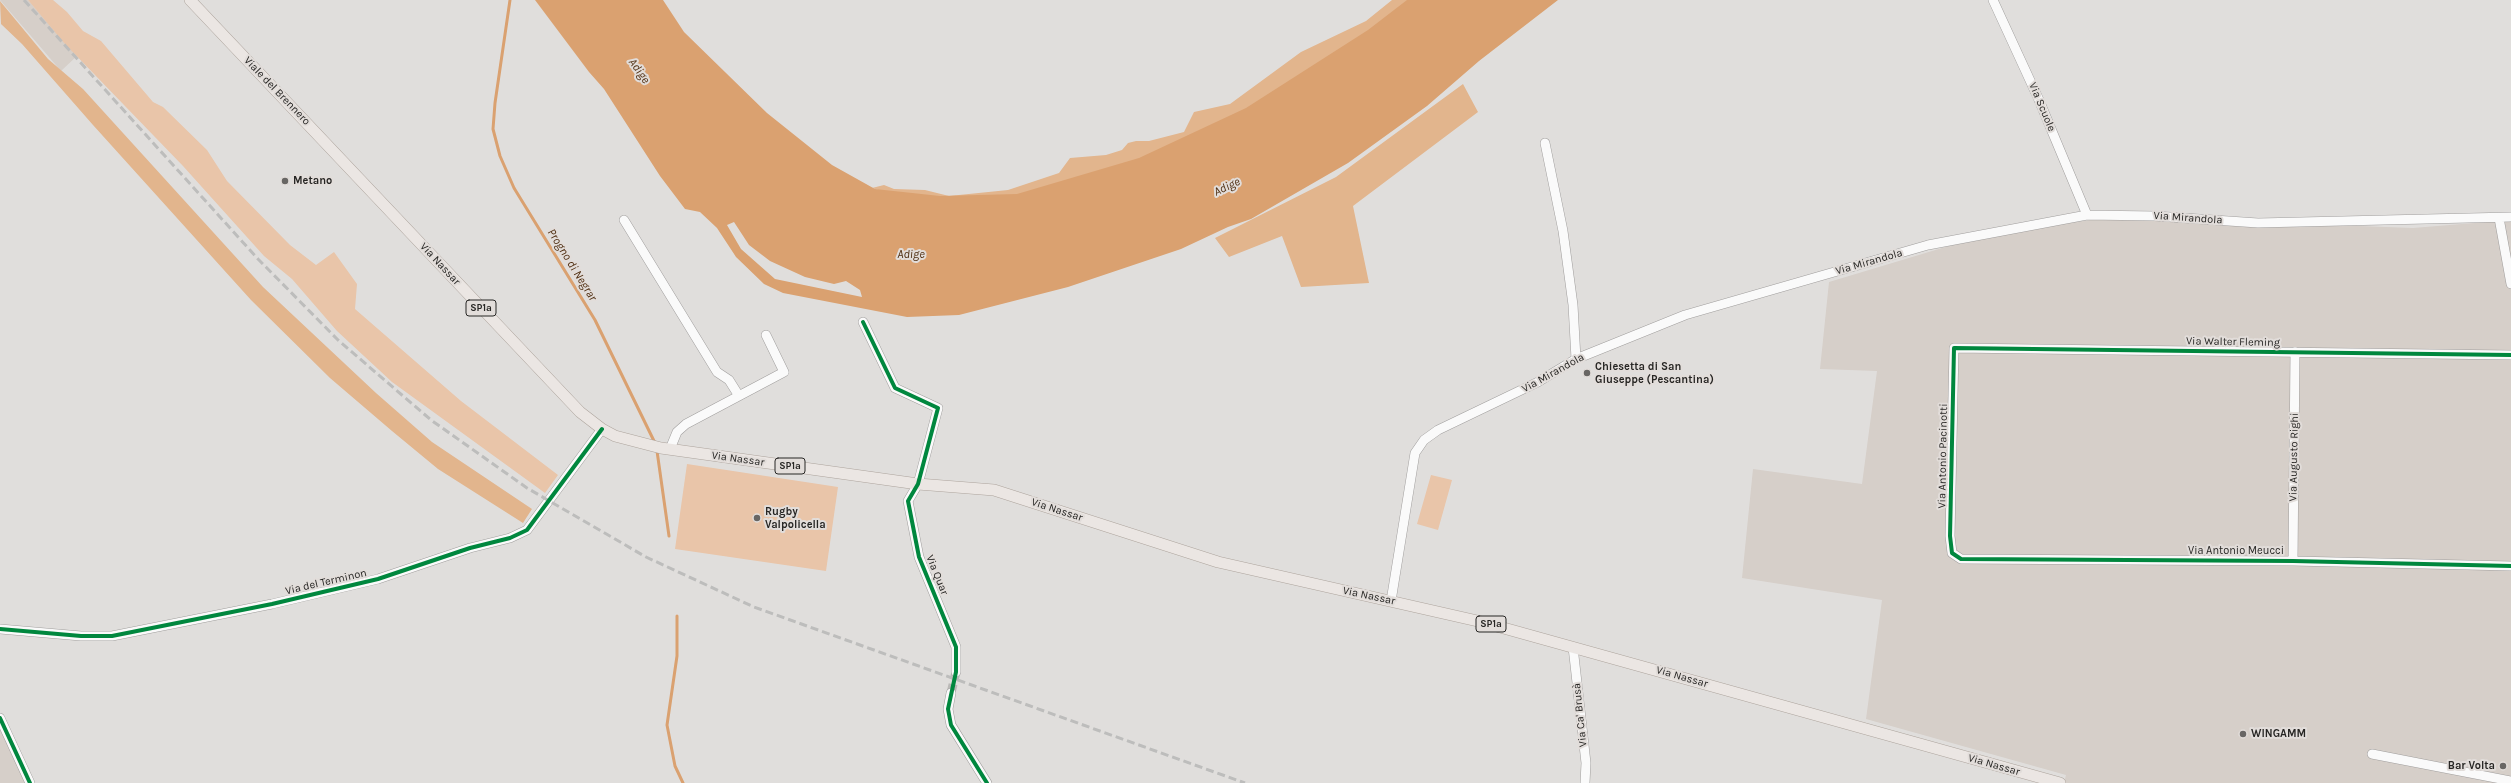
<!DOCTYPE html>
<html>
<head>
<meta charset="utf-8">
<style>
	body { margin:0 }
	canvas { display:block; background:#e0dedc }
</style>
</head>
<body>
<canvas width="2511" height="783"></canvas>
<script>
const c = document.querySelector('canvas').getContext('2d');
c.lineJoin = 'round';
function paint(path, color) { c.fillStyle = color; c.fill(path, 'evenodd'); }
const toPath = rows => new Path2D(rows.map(r => 'M' + r).join(''));
function strokePath(path, color, width, dash) { c.strokeStyle = color; c.lineWidth = width; c.lineCap = dash ? 'butt' : 'round'; c.setLineDash(dash || []); c.stroke(path); }
function label(font, color, halo, rows, align = 'center') {
  c.font = font + ' Karla,sans-serif'; c.lineWidth = 4; c.setLineDash([]); c.textBaseline = 'middle'; c.strokeStyle = halo; c.fillStyle = color; for (const [text, x, y, turn = 0] of rows) {
    c.save(); c.translate(x, y); c.rotate((+turn || 0) * Math.PI / 180); c.textAlign = isNaN(turn) ? turn : align; if (halo) c.strokeText(text, 0, 0); c.fillText(text, 0, 0); c.restore();
  }
}
const built = toPath([
	[0,0,28,0,77,56,61,71],
	[2113,217,2413,228,2511,220,2511,783,2064,783,2066,775,1866,719,1882,600,1742,578,1753,469,1862,484,1877,371,1820,369,1829,282,1992,233],
	[0,729,16,758,26,783,0,783]
]);
const green = toPath([
	[28,0,53,0,67,12,83,31,101,41,153,102,163,107,207,150,227,181,290,245,316,265,334,252,357,284,355,309,461,401,558,475,545,493,392,382,337,331,292,279,264,256,183,166,65,44],
	[687,464,838,487,826,571,675,549],
	[1431,475,1452,480,1438,530,1417,524]
]);
const forest = toPath([
	[1392,0,1431,0,1172,160,948,212,872,188,884,185,894,189,925,190,949,196,1008,190,1059,173,1070,158,1106,155,1122,150,1128,143,1136,141,1149,141,1184,132,1194,112,1230,104,1301,52,1366,21],
	[0,1,48,59,83,89,263,287,376,393,432,442,532,509,523,523,438,469,392,431,330,378,251,300,93,125,22,44,1,24],
	[1463,84,1478,112,1353,206,1369,283,1301,287,1282,236,1229,257,1215,238,1336,177]
]);
const water = toPath([
	[535,0,663,0,684,32,767,113,832,165,875,189,940,196,1017,194,1139,158,1246,108,1368,30,1407,0,1558,0,1479,61,1427,106,1348,163,1251,219,1228,227,1181,249,1068,287,959,315,907,317,783,293,764,284,736,257,717,228,700,212,685,209,660,176,604,89,589,72],
	[734,222,749,245,770,261,805,277,834,284,846,281,860,290,862,297,775,279,741,249,727,225]
]);
const stream = toPath([
	[510,0,495,103,493,129,500,156,514,188,595,320,655,443],
	[657,451,669,536],
	[677,616,677,656,667,725,675,766,683,783]
]);
const minorTunnel = toPath([
	[951,693,956,672]
]);
const minor = toPath([
	[1993,0,2039,100,2087,215],
	[1545,143,1563,231,1573,305,1576,359],
	[2499,218,2511,284],
	[624,220,717,372,729,380,739,396],
	[863,322,895,388,938,408,918,484,908,501,919,557,956,647,956,672],
	[2511,355,1954,348,1950,536,1952,553,1961,559,2293,561,2511,566],
	[670,449,677,432,686,424,784,372,766,335],
	[2293,561,2295,352],
	[1391,601,1415,453,1424,440,1438,430,1538,382,1576,359,1685,315,1928,245,2087,215,2155,216,2258,223,2511,217],
	[0,629,81,636,112,636,272,604,378,579,470,548,510,538,527,530,602,429],
	[1573,647,1586,763,1585,783],
	[951,693,948,709,951,725,987,783],
	[0,718,30,783],
	[2372,754,2511,781]
]);
const major = toPath([
	[190,0,580,412,602,429,615,436,661,448,918,484,994,490,1218,562,1482,622,2060,783]
]);
const rail = toPath([
	[24,0,258,259,338,340,431,420,527,488,646,557,754,607,1245,783]
]);
const cycleway = toPath([
	[863,322,895,388,938,408,918,484,908,501,919,557,956,647,956,672,948,709,951,725,987,783],
	[2511,355,1954,348,1950,536,1952,553,1961,559,2293,561,2511,566],
	[0,629,81,636,112,636,272,604,378,579,470,548,510,538,527,530,602,429],
	[0,718,30,783]
]);
const markers = [
	[285,181,4,"#686664"],
	[1587,373,4,"#686664"],
	[757,518,4,"#686664"],
	[2243,734,4,"#686664"],
	[2503,766,4,"#686664"]
];
const shields = [
	[481,308,30],
	[790,466,30],
	[1491,624,30]
];
const shieldNames = [
	["SP1a",481,308],
	["SP1a",790,466],
	["SP1a",1491,624]
];
const streetNames = [
	["Viale del Brennero",277,91,46],
	["Via Scuole",2042,107,67],
	["Via Mirandola",2188,218,4],
	["Via Mirandola",1869,262,-16],
	["Via Nassar",440,264,47],
	["Via Walter Fleming",2233,342,1],
	["Via Mirandola",1553,373,-29],
	["Via Antonio Pacinotti",1943,456,-89],
	["Via Augusto Righi",2294,457,-89],
	["Via Nassar",738,459,8],
	["Via Nassar",1057,510,18],
	["Via Antonio Meucci",2236,551],
	["Via Quar",937,575,68],
	["Via del Terminon",326,582,-13],
	["Via Nassar",1369,596,12],
	["Via Nassar",1682,677,16],
	["Via Ca' Brusà",1580,715,-96],
	["Via Nassar",1994,765,16]
];
const poiNames = [
	["Metano",293,181],
	["Chiesetta di San",1595,367],
	["Giuseppe (Pescantina)",1595,380],
	["Rugby",765,512],
	["Valpolicella",765,525],
	["WINGAMM",2251,734],
	["Bar Volta",2495,766,"right"]
];
const waterNames = [
	["Adige",639,71,55],
	["Adige",1227,187,-25],
	["Adige",911,255],
	["Progno di Negrar",572,265,58]
];
paint(built, '#d6cfc9');
paint(green, '#e9c5a9');
paint(forest, '#e2b58d');
paint(water, '#daa170');
strokePath(stream, '#daa170', 3);
strokePath(minorTunnel, '#bbb9b7', 9, [9, 4.5]);
strokePath(minor, '#a09e9d', 10);
strokePath(major, '#ada49d', 12);
strokePath(minor, '#fafafa', 9);
strokePath(major, '#ebe6e3', 11);
strokePath(rail, '#bdbdbc', 3, [8, 4]);
strokePath(cycleway, '#00873e', 4);
for (const [x, y, r, color] of markers) { const dot = new Path2D(); dot.arc(x, y, r, 0, 2 * Math.PI); c.fillStyle = color; c.fill(dot); strokePath(dot, '#e2ddda', 1.5); }
for (const [x, y, w] of shields) { const box = new Path2D(); box.roundRect(x - w / 2, y - 8, w, 16, 3); c.fillStyle = '#e2ddda'; c.fill(box); strokePath(box, '#272624', 1); }
label('bold 10px', '#272624', null, shieldNames);
label('11px', '#272624', '#e2ddda', streetNames);
label('bold 11px', '#272624', '#e2ddda', poiNames, 'left');
label('italic 12px', '#4f2e11', '#e2ddda', waterNames);
</script>
</body>
</html>
